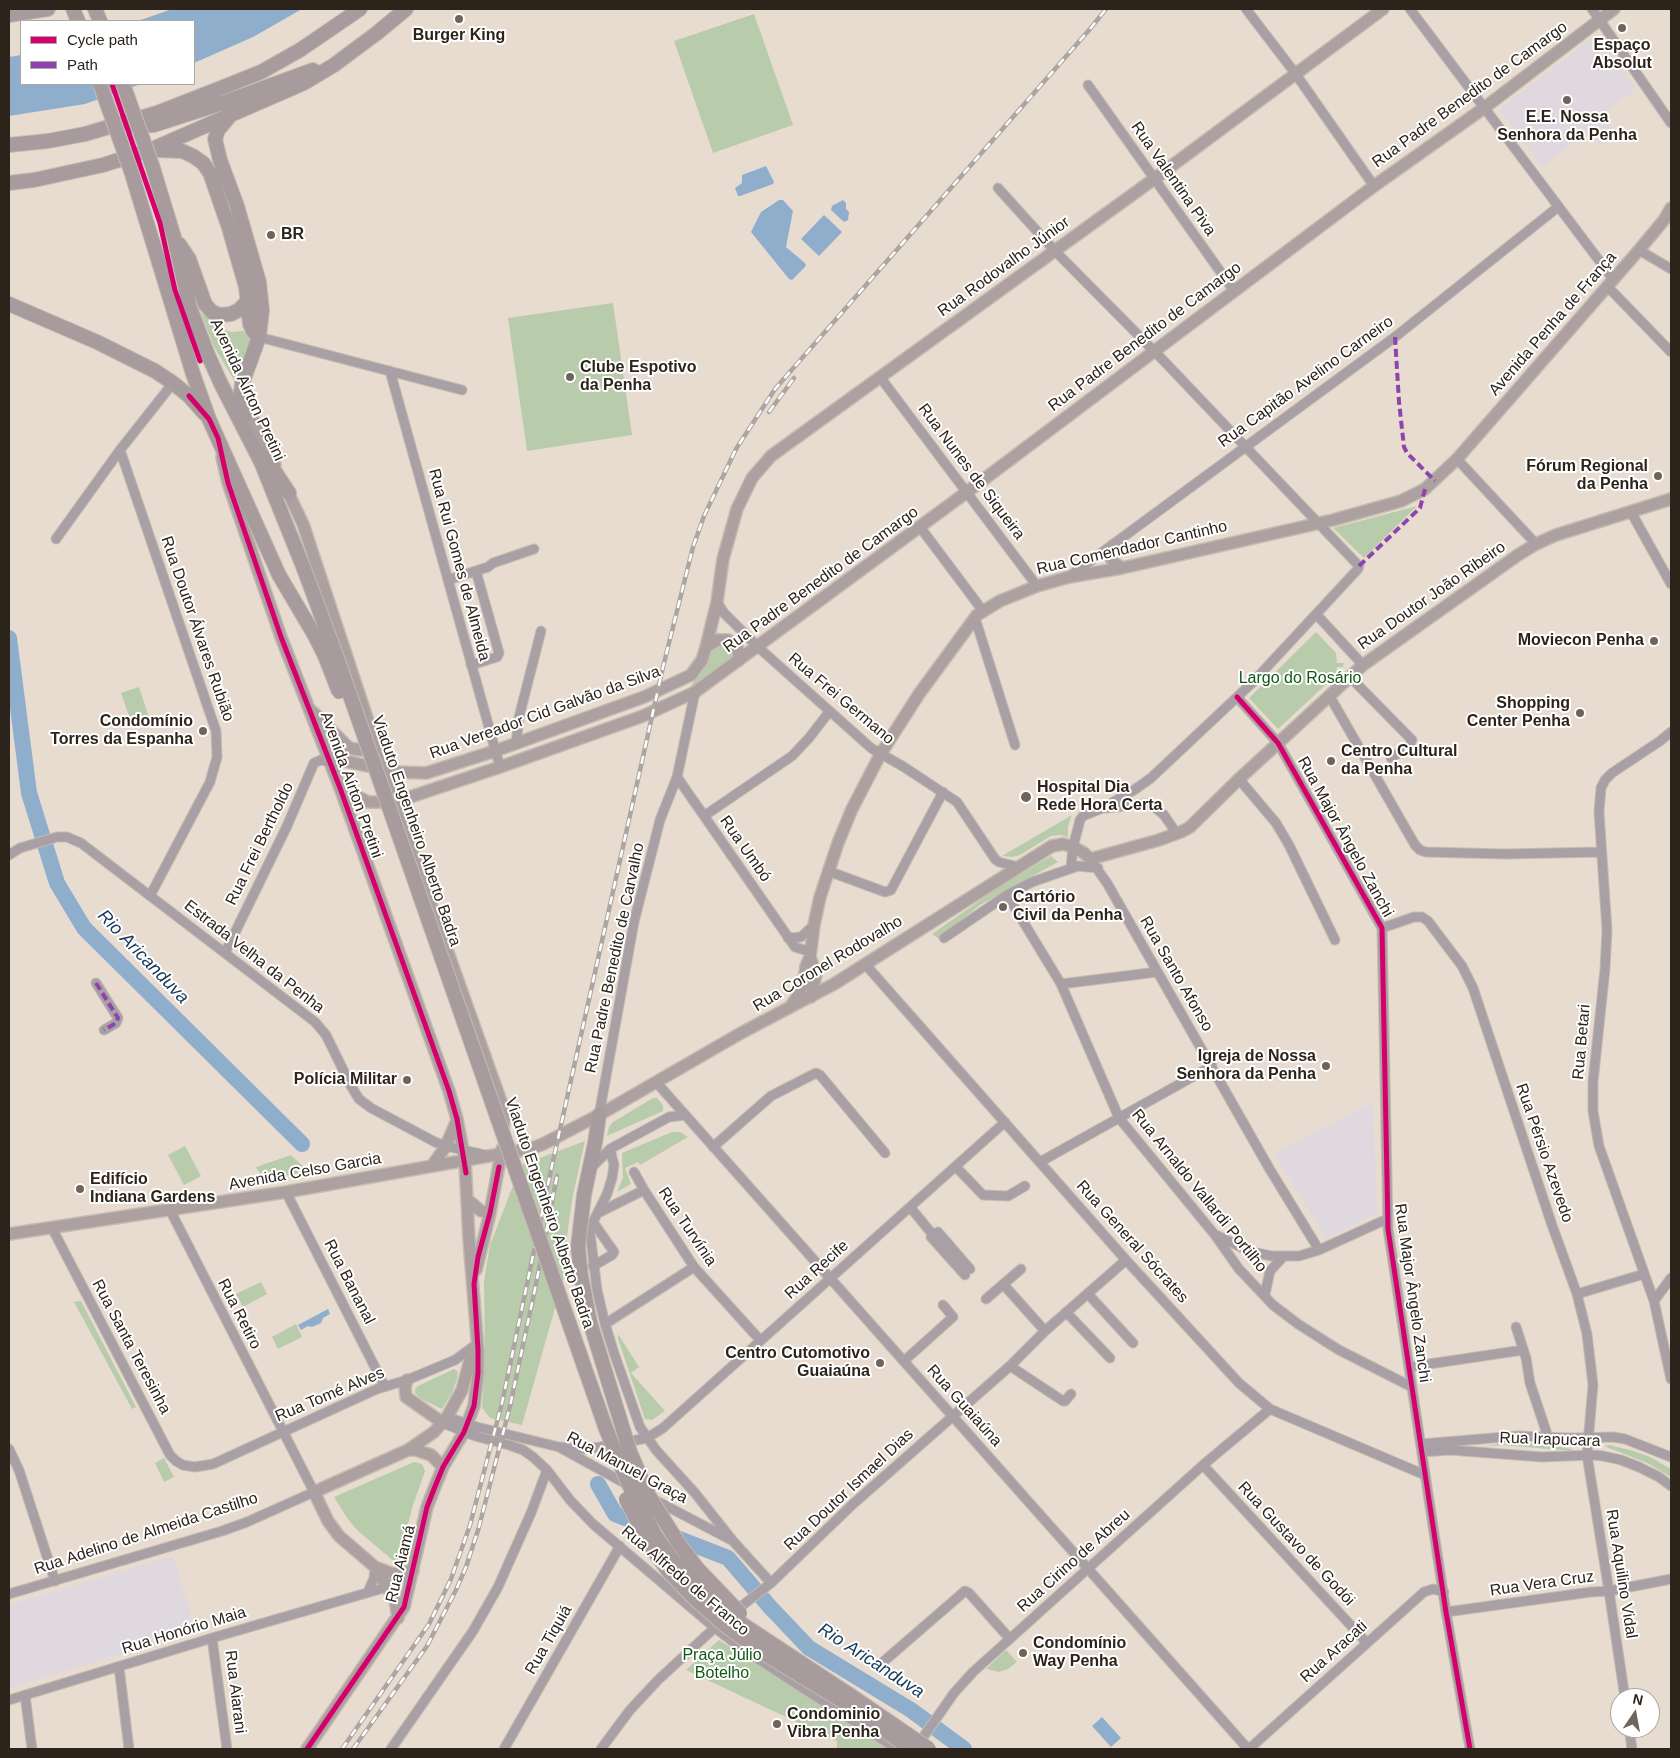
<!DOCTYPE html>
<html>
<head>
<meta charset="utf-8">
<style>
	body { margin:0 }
	#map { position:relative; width:1680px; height:1758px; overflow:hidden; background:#e8dcd0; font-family:Helvetica,sans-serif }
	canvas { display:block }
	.frame { position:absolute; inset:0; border:10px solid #2c241b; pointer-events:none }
	.legend { position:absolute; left:20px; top:20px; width:175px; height:65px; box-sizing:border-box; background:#fff; border:1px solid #aba7a4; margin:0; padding:6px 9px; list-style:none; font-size:15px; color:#2c241b }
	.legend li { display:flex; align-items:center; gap:10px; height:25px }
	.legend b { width:25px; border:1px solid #aba7a4 }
	.north { position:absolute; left:1610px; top:1688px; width:50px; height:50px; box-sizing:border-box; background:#fff; border:1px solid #aba7a4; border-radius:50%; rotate:12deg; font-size:14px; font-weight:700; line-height:20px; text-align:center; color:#2c241b }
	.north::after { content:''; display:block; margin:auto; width:18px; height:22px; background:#6e645a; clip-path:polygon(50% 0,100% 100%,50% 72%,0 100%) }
</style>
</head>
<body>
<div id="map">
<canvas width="1680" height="1758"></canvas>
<div class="frame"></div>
<ul class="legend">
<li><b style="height:6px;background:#d6006c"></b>Cycle path</li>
<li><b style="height:6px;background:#8e44ad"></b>Path</li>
</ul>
<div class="north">N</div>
</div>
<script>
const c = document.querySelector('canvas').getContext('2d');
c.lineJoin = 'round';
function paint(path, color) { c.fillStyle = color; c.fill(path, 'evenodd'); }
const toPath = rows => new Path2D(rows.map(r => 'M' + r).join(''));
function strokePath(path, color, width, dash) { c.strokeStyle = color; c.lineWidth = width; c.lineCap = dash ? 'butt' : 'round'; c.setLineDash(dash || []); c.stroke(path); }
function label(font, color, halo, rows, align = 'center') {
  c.font = font + ' Helvetica,sans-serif'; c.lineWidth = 4; c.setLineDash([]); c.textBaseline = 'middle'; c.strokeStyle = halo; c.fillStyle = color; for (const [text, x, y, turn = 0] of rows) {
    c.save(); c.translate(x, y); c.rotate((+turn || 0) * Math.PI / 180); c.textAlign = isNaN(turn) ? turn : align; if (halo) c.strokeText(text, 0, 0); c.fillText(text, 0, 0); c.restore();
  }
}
const education = toPath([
	[1596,35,1636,89,1602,114,1617,134,1600,146,1589,131,1542,167,1499,110],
	[1373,1102,1377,1213,1327,1239,1274,1154],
	[173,1556,196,1632,9,1688,9,1605]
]);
const green = toPath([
	[754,14,793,125,713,153,674,41],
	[613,303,632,435,527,451,508,318],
	[200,311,215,326,231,332,243,331,253,343,234,380,214,347],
	[1417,506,1364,558,1333,528],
	[1316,632,1336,653,1337,663,1344,663,1343,667,1337,667,1335,676,1278,729,1249,698],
	[723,646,732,652,733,658,690,687,715,647],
	[139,687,150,721,133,727,121,693],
	[1072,815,1068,826,1068,837,1060,835,1051,836,1020,855,1012,857,1002,856],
	[1051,856,1058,862,980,905,939,939,932,934,1002,885],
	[653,1098,657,1098,663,1105,663,1111,607,1136,609,1127,613,1122],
	[672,1132,680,1132,688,1137,640,1165,638,1162,625,1168,631,1184,617,1192,623,1178,622,1153],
	[585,1141,573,1195,568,1228,564,1276,522,1425,490,1418,482,1408,485,1364,484,1281,490,1245,521,1165],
	[185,1146,201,1176,184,1185,168,1155],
	[291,1155,309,1172,263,1179,256,1167],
	[261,1282,267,1294,243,1307,236,1294],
	[81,1301,136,1407,132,1409,74,1302],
	[296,1324,302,1337,278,1349,272,1337],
	[618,1334,639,1367,631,1373,665,1411,652,1420,645,1419,618,1339],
	[454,1369,458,1372,457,1379,452,1393,442,1409,421,1399,415,1393,415,1389,418,1386],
	[1538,1443,1572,1449,1573,1451,1501,1445,1480,1447,1498,1444],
	[1609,1445,1630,1450,1648,1456,1671,1469,1671,1477,1647,1463,1604,1446],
	[164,1458,174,1477,164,1482,155,1463],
	[414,1462,422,1464,425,1471,413,1505,398,1563,396,1563,357,1530,347,1518,334,1497],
	[719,1640,835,1714,888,1749,837,1749,837,1741,686,1670],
	[1006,1650,1017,1662,1008,1669,999,1672,986,1669]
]);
const water = toPath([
	[172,9,302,9,253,37,194,63,194,21,138,21],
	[21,55,21,84,141,84,85,104,9,116,9,57],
	[766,166,774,182,773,184,740,196,738,196,735,188,742,183,742,175],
	[779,200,783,200,793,211,786,247,806,264,805,267,792,280,789,279,751,232,761,212],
	[843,200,846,203,846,209,849,212,848,220,844,222,831,210,832,206],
	[824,215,842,232,819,256,801,239],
	[328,1309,330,1314,323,1318,321,1323,312,1327,308,1326,301,1330,298,1325],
	[1102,1717,1121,1738,1111,1747,1092,1726]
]);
const river = toPath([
	[9,638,29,793,57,883,84,928,302,1144],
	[598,1484,615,1514,728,1558,770,1607,809,1648,911,1710,964,1749]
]);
const minor = toPath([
	[1246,9,1295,73,1374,186],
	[1410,9,1613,279],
	[1592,9,1671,123],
	[1088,85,1234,291],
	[998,188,1055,251,1161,358,1359,566,1358,569,1252,683,1151,778,1134,790,1103,808,1083,816,1080,820,1073,847,1071,867],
	[1639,250,1671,269],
	[1607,286,1671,352],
	[259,337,462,390],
	[390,371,500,767],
	[880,377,1037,586],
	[120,450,216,731,217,757,210,782,150,896],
	[1457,459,1536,544],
	[1631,512,1671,584],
	[920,527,983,611],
	[56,539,120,450,173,383],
	[1070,576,1395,337,1558,207],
	[448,580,488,567,493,563,534,549],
	[717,602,724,613,758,647,871,748,904,767,957,802,995,859,999,862,1018,867],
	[1316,614,1363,665],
	[975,618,1015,745],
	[471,665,497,657,499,653,476,571],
	[1350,677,1412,740,1409,746,1391,758],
	[1329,695,1415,845,1420,850,1426,852,1505,854,1601,852],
	[1237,697,1278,743,1382,928,1388,1229,1446,1612,1470,1749],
	[1671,732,1660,741,1612,773,1605,780,1601,788,1599,812,1607,930,1605,969,1593,1082,1593,1111,1599,1146,1654,1301,1671,1379],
	[516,744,519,717,541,631],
	[677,777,795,947,811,952],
	[1239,779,1276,823,1289,845,1335,940],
	[1106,808,1145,804,1152,805,1164,815,1177,834],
	[704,816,792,756,809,738,829,712],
	[9,855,20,848,57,837,67,837,81,843,315,1022,326,1035,351,1086,359,1099,371,1108,435,1142,446,1146,485,1155],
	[1090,859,1107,883,1269,1168,1319,1250],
	[828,871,885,892,891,890,943,792],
	[1007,895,1061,984,1119,1118,1215,1235,1239,1269,1273,1305,1298,1324,1339,1350,1412,1387],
	[1382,928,1414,917,1422,917,1428,921,1462,966,1473,988,1552,1225,1577,1294,1587,1334,1593,1385,1587,1455,1609,1591,1625,1698],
	[788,938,801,937,814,925],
	[944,938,1007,895,1032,882,1078,866,1098,868],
	[225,953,287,826,314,763,321,760,330,762],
	[865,964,1126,1260,1239,1383,1270,1409,1425,1475],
	[96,983,118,1018,116,1023,104,1030],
	[1061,984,1157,972],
	[656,1082,1248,1749],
	[599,1115,634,922,660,820,677,777,695,692],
	[713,1147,771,1096,816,1073,820,1075,885,1153],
	[610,1149,614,1165,612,1178,607,1194,593,1222,590,1232,597,1290,605,1324,614,1353,640,1427,656,1450,695,1493,733,1541],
	[1040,1162,1212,1066],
	[956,1167,983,1195,1008,1196,1025,1186],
	[590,1169,610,1149,669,1117,685,1115],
	[634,1172,644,1190,694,1267,760,1340],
	[286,1192,384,1385],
	[910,1207,933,1235],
	[598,1213,644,1190],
	[593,1222,614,1252,612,1255,593,1266],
	[52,1228,170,1455,176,1461,183,1465,195,1467,213,1464,377,1389,407,1380,455,1360,474,1346],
	[1216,1235,1249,1251,1271,1256,1299,1256,1319,1250,1387,1219],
	[965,1275,931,1237,938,1232,970,1269],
	[1003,1284,1045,1331],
	[1088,1294,1133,1343],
	[1265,1294,1270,1271,1284,1256],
	[1577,1294,1644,1274],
	[986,1299,1021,1269],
	[1654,1301,1671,1278],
	[1066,1312,1110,1358],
	[605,1324,694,1267],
	[1516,1327,1526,1358,1530,1383,1548,1437],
	[904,1361,953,1317,943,1305],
	[1010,1366,1063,1401,1065,1401,1071,1394],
	[1409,1367,1523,1350],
	[447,1417,477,1427,559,1447,628,1485],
	[443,1423,475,1436,509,1445,523,1450,533,1457,547,1470,570,1500,593,1524,714,1627,741,1648,897,1749],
	[1421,1444,1517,1436,1572,1438,1613,1437,1625,1439,1671,1457],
	[559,1447,584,1449,600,1447,647,1438,663,1428,1005,1122],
	[9,1449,19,1470,55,1581],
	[1422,1452,1450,1450,1542,1457,1592,1455,1603,1456,1621,1460,1639,1467,1659,1477,1671,1486],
	[1203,1465,1367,1643],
	[653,1499,733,1541,771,1583],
	[368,1592,374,1578,375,1567],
	[9,1594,222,1531,247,1522,314,1492,170,1210],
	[734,1612,771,1583,853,1504,1010,1366,1045,1331,1126,1260],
	[1446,1612,1591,1592,1609,1591,1671,1579],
	[212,1638,227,1749],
	[883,1662,965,1591,969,1593,1010,1639],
	[119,1667,129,1749],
	[25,1695,32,1749],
	[9,1700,212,1638,387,1587,410,1573],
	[1629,1728,1632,1749],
	[917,1746,954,1693,973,1672,1203,1465,1270,1409],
	[391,1749,473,1631,498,1587,531,1513,547,1470],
	[504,1749,620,1546],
	[601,1749,630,1710,658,1680,723,1620],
	[1249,1749,1424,1592,1433,1589,1444,1592]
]);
const major = toPath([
	[244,400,275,465],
	[222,457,228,483,281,637,340,788,449,1091,457,1119,465,1161,469,1239,478,1350,478,1373,474,1406,464,1432,443,1467,434,1489,427,1507,404,1607,307,1749],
	[285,486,303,524,398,812,503,1107,504,1119,503,1130],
	[1113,546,1111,558,1114,563,1122,568],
	[706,647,717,640,728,640,737,647,739,655,738,661],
	[313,712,349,748,361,750,367,748,373,741],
	[330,762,344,761,396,772,426,773,495,751,644,697,691,675,702,660,706,647,717,602,723,559,737,509,752,478,771,456,1154,179,1383,9],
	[340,788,368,802,395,802,500,767,643,716,695,692,967,492,1374,186,1484,108,1614,9],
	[810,957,816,974,811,997],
	[791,1006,799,994,804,981,806,966,810,957,814,925,820,897,838,843,852,809,880,755,919,694,977,615,1000,601,1037,586,1069,577,1122,568,1333,520,1401,501,1425,489,1457,459,1639,250,1664,220,1671,208],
	[432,1166,446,1146,457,1120],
	[468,1200,481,1211,490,1213],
	[9,1234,286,1192,489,1156,530,1149,543,1144,599,1115,741,1033,834,984,1052,846,1063,844,1073,847,1084,853,1090,859,1159,840,1183,831,1190,827,1239,779,1363,665,1518,555,1536,544,1556,535,1671,499],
	[476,1270,490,1213,502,1149],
	[407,1380,405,1387,406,1397,443,1423],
	[408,1450,416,1450,431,1455,443,1467],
	[375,1567,393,1574,413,1571],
	[398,1618,395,1600,375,1567,339,1536,328,1521,314,1492,408,1450,434,1432,447,1417,462,1390,473,1349]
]);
const highway = toPath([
	[73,9,78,21],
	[95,9,100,21],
	[9,15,48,9],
	[229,117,218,130,215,139,220,160,237,206,259,282,262,310,259,337,242,384,241,392,244,416,241,423],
	[134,126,154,125,222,103,313,70],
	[9,145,48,141,85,134,157,113,221,88,261,72,300,50,360,9],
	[156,150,182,151,193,156,203,163,210,173,229,228,246,287,250,324,253,331,259,337],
	[152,165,174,237,190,308,208,355,221,384,261,462,304,569],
	[131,171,193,374,209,419,279,575],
	[9,183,34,180,103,165,150,150,189,133,304,83,334,65,377,33,406,9],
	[179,244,189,259,205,304,212,312,220,315,231,314,239,310,248,301],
	[9,304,97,342,155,371,173,383,189,396,205,414],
	[266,458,289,493],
	[584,1195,595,1143,599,1115]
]);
const rail = toPath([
	[769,412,794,378],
	[342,1749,429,1624,451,1579,470,1525,502,1403,551,1170,663,667,693,547,704,516,736,449,775,389,1090,29,1106,9],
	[353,1749,427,1646,456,1590,466,1567,479,1527,510,1406,535,1289,557,1176]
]);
const highwayBridge = toPath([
	[100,84,131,171],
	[123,84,152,165],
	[304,569,337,658,606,1429,628,1483,641,1508,655,1535,672,1559,691,1581,709,1598,739,1622,853,1697,929,1749],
	[279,575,315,636,325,656,339,692],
	[584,1195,578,1247,581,1276,590,1322,630,1452,649,1496,679,1544,697,1568,740,1613],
	[626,1499,649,1544,669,1572,696,1600,725,1625,765,1654,844,1702,911,1749]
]);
const quiet = toPath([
	[1395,337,1399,402,1404,447,1407,453,1435,481],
	[1359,566,1420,508,1425,489],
	[96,983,118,1018,116,1023,104,1030]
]);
const cycleway = toPath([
	[112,84,160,223,175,290,200,361],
	[189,396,209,419,218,438,228,483,281,637,340,788,449,1091,457,1119,466,1173],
	[1237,697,1278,743,1382,928,1388,1229,1446,1612,1470,1749],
	[307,1749,404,1607,427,1507,434,1489,443,1467,464,1432,474,1406,478,1373,478,1350,474,1284,478,1257,490,1213,499,1167]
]);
const markers = [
	[459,19,5,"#6e645a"],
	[1622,28,5,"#6e645a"],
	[1567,100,5,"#6e645a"],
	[271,235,5,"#6e645a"],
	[570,377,5,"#6e645a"],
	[1658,476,5,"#6e645a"],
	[1654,641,5,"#6e645a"],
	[1580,713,5,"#6e645a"],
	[203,731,5,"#6e645a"],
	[1331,761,5,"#6e645a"],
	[1026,797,6,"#6e645a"],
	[1003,907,5,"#6e645a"],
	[1326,1066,5,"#6e645a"],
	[407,1080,5,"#6e645a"],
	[80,1189,5,"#6e645a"],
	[880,1363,5,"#6e645a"],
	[1023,1653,5,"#6e645a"],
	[777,1724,5,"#6e645a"]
];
const poiNames = [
	["Burger King",459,36,"center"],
	["Espaço",1622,46,"center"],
	["Absolut",1622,64,"center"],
	["E.E. Nossa",1567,118,"center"],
	["Senhora da Penha",1567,136,"center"],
	["BR",281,235],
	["Clube Espotivo",580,368],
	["da Penha",580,386],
	["Fórum Regional",1648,467,"right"],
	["da Penha",1648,485,"right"],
	["Moviecon Penha",1644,641,"right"],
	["Shopping",1570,704,"right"],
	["Center Penha",1570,722,"right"],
	["Condomínio",193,722,"right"],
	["Torres da Espanha",193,740,"right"],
	["Centro Cultural",1341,752],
	["da Penha",1341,770],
	["Hospital Dia",1037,788],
	["Rede Hora Certa",1037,806],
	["Cartório",1013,898],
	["Civil da Penha",1013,916],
	["Igreja de Nossa",1316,1057,"right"],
	["Senhora da Penha",1316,1075,"right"],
	["Polícia Militar",397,1080,"right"],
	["Edifício",90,1180],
	["Indiana Gardens",90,1198],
	["Centro Cutomotivo",870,1354,"right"],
	["Guaiaúna",870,1372,"right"],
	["Condomínio",1033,1644],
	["Way Penha",1033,1662],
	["Condominio",787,1715],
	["Vibra Penha",787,1733]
];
const streetNames = [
	["Rua Padre Benedito de Camargo",1470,95,-36],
	["Rua Valentina Piva",1173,179,55],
	["Rua Rodovalho Júnior",1004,267,-36],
	["Avenida Penha de França",1553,324,-49],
	["Rua Padre Benedito de Camargo",1145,337,-37],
	["Rua Capitão Avelino Carneiro",1306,382,-36],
	["Avenida Aírton Pretini",247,390,65],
	["Rua Nunes de Siqueira",971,472,53],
	["Rua Comendador Cantinho",1132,548,-13],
	["Rua Rui Gomes de Almeida",459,565,75],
	["Rua Padre Benedito de Camargo",821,580,-36],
	["Rua Doutor João Ribeiro",1432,596,-35],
	["Rua Doutor Álvares Rubião",197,629,71],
	["Rua Frei Germano",841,699,40],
	["Rua Vereador Cid Galvão da Silva",545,713,-20],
	["Avenida Aírton Pretini",351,785,70],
	["Viaduto Engenheiro Alberto Badra",416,831,71],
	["Rua Major Ângelo Zanchi",1345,837,61],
	["Rua Frei Bertholdo",260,844,-64],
	["Rua Umbó",745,849,55],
	["Estrada Velha da Penha",254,957,38],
	["Rua Padre Benedito de Carvalho",615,958,-78],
	["Rua Coronel Rodovalho",828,964,-31],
	["Rua Santo Afonso",1176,974,60],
	["Rua Betari",1582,1042,-85],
	["Rua Pérsio Azevedo",1544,1153,71],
	["Avenida Celso Garcia",305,1172,-10],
	["Rua Arnaldo Vallardi Portilho",1199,1191,51],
	["Viaduto Engenheiro Alberto Badra",549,1213,71],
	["Rua Turvínia",687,1227,56],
	["Rua General Sócrates",1132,1242,48],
	["Rua Recife",817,1270,-42],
	["Rua Bananal",349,1282,63],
	["Rua Major Ângelo Zanchi",1412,1293,82],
	["Rua Retiro",239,1314,63],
	["Rua Santa Teresinha",131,1347,62],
	["Rua Tomé Alves",330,1395,-23],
	["Rua Guaiaúna",964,1406,48],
	["Rua Irapucara",1550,1440,2],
	["Rua Manuel Graça",627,1468,28],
	["Rua Doutor Ismael Dias",849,1490,-43],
	["Rua Adelino de Almeida Castilho",146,1534,-18],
	["Rua Gustavo de Godói",1296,1544,47],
	["Rua Cirino de Abreu",1074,1561,-42],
	["Rua Aiamá",401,1564,-76],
	["Rua Aquilino Vidal",1621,1574,81],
	["Rua Alfredo de Franco",685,1581,40],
	["Rua Vera Cruz",1542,1584,-8],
	["Rua Honório Maia",184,1631,-17],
	["Rua Tiquiá",549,1640,-60],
	["Rua Aracati",1334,1652,-42],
	["Rua Aiarani",235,1692,83]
];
const parkNames = [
	["Largo do Rosário",1300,679],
	["Praça Júlio",722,1656],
	["Botelho",722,1674]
];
const waterNames = [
	["Rio Aricanduva",143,957,46],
	["Rio Aricanduva",871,1661,33]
];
paint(education, '#dfd8de');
paint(green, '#b8ccac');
paint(water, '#8eaecc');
strokePath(river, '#8eaecc', 16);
strokePath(minor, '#c5bbb1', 11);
strokePath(major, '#c5bbb1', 14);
strokePath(highway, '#c5bbb1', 16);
strokePath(minor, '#a8a0a4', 9);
strokePath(major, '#aca0a1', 11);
strokePath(highway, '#a79b9d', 14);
strokePath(rail, '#aca5a1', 4.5);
strokePath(rail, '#fff', 2.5, [8]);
strokePath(highwayBridge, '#c5bbb1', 16, []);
strokePath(highwayBridge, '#a79b9d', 14);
strokePath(quiet, '#8e44ad', 4, [8, 4]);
strokePath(cycleway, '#d6006c', 5);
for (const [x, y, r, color] of markers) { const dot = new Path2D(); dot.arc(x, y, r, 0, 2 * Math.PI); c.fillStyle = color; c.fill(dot); strokePath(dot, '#fff', 2); }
label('bold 16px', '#2c241b', '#fff', poiNames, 'left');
label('16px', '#2c241b', '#fff', streetNames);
label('16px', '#105714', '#fff', parkNames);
label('italic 18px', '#14395a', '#fff', waterNames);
</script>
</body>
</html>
